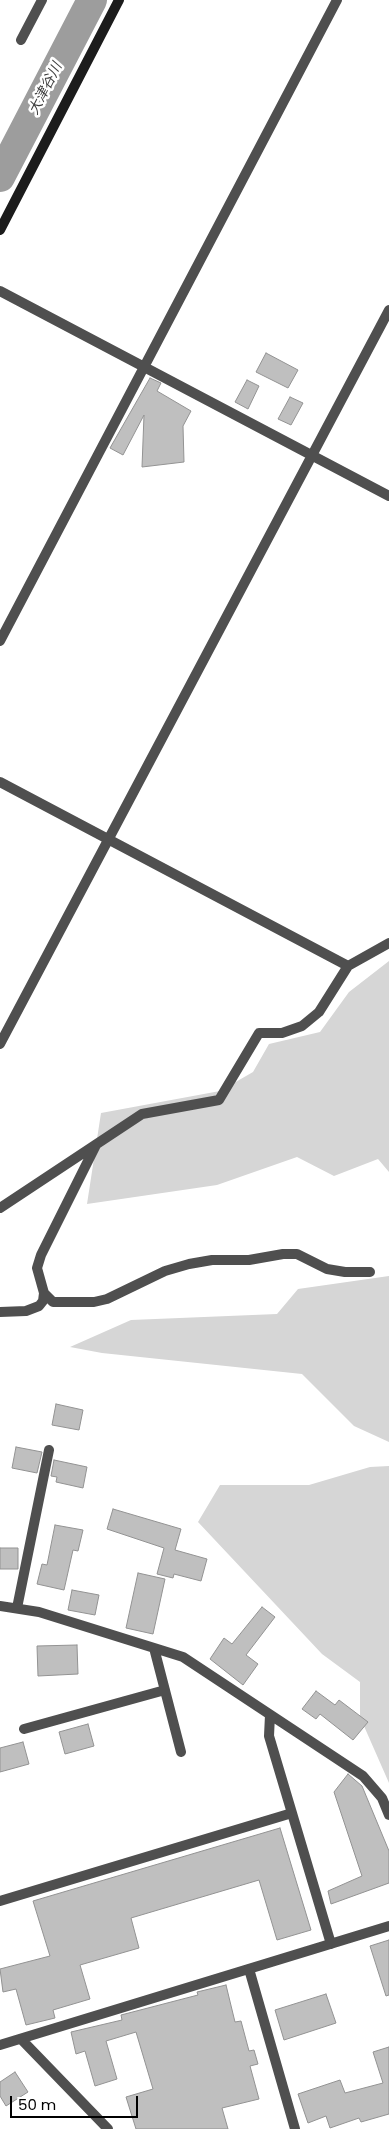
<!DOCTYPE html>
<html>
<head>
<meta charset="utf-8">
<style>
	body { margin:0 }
	#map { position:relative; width:389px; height:2129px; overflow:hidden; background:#fff; font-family:Poppins,sans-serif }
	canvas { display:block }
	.scale { position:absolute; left:10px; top:2096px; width:128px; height:22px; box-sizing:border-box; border:2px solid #000; border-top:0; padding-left:6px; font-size:15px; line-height:18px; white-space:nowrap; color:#000; -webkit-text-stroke:4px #fff; paint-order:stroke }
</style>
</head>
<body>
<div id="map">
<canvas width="389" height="2129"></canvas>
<div class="scale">50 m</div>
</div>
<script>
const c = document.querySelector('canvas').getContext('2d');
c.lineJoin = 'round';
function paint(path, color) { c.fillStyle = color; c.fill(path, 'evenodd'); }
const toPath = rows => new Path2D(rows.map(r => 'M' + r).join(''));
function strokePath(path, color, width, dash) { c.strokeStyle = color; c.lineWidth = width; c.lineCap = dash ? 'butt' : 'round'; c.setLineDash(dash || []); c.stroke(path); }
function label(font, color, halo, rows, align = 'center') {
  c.font = font + ' Poppins,"Noto Sans JP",sans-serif'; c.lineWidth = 5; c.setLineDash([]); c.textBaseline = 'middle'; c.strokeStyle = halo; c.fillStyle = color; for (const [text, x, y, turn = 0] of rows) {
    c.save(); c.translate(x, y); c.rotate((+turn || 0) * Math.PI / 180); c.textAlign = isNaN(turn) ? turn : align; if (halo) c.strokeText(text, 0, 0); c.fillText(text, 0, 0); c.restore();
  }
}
const green = toPath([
	[389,961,389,1172,378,1159,334,1176,297,1157,217,1185,87,1204,101,1113,220,1091,253,1072,269,1044,320,1032,349,992],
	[389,1276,389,1442,354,1426,302,1374,102,1353,70,1347,131,1320,277,1314,298,1289],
	[389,1466,389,1783,360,1717,360,1682,322,1654,198,1522,220,1485,309,1485,370,1467]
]);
const river = toPath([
	[0,177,92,0]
]);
const building = toPath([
	[266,353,298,370,288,388,256,372,266,353],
	[150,378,161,383,157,391,191,411,183,426,184,462,142,467,144,415,123,455,110,448,150,378],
	[247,380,259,386,248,409,235,402,247,380],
	[290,397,303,403,291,425,278,419,290,397],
	[56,1404,83,1410,79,1430,52,1425,56,1404],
	[16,1447,42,1452,37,1473,12,1468,16,1447],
	[54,1460,87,1467,83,1488,56,1482,57,1477,51,1476,54,1460],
	[113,1509,181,1529,175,1550,207,1559,201,1581,174,1574,173,1578,157,1574,164,1548,107,1529,113,1509],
	[55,1525,83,1530,78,1551,73,1550,64,1590,37,1584,42,1564,47,1565,55,1525],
	[0,1548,18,1548,18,1569,0,1569,0,1548],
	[138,1573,165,1579,153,1634,126,1628,138,1573],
	[72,1590,99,1595,95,1615,68,1610,72,1590],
	[262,1607,275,1617,246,1655,258,1664,243,1685,210,1659,224,1638,232,1644,262,1607],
	[77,1645,78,1674,38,1676,37,1646,77,1645],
	[316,1691,335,1705,339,1700,368,1722,353,1740,320,1714,316,1719,302,1709,316,1691],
	[88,1724,94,1746,65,1754,59,1732,88,1724],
	[23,1742,29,1764,0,1772,0,1748,23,1742],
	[348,1774,362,1786,389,1851,389,1883,331,1904,328,1891,362,1876,334,1792,348,1774],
	[280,1828,311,1930,277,1940,259,1880,131,1918,139,1948,80,1965,90,1999,53,2010,55,2018,26,2025,16,1989,3,1992,0,1969,50,1956,33,1901,280,1828],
	[389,1940,389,1995,386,1996,370,1946,389,1940],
	[226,1985,235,2022,241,2021,249,2051,254,2050,258,2064,250,2066,259,2099,222,2108,228,2129,136,2129,126,2097,153,2089,136,2032,106,2041,117,2079,95,2086,85,2051,76,2054,71,2032,122,2020,121,2015,198,1995,197,1992,226,1985],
	[326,1994,336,2023,284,2040,275,2010,326,1994],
	[389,2047,389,2114,361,2122,359,2118,330,2128,326,2116,308,2123,298,2094,340,2080,345,2093,383,2083,373,2052,389,2047],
	[15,2072,28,2092,6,2106,0,2096,0,2082,15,2072]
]);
const street = toPath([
	[21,40,42,0],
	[0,291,389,496],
	[0,641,337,0],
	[0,782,348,966],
	[0,1044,389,310],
	[0,1208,142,1114,219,1100,259,1033,282,1033,302,1026,319,1012,348,966,389,943],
	[44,1293,53,1302,94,1302,107,1299,165,1271,189,1264,212,1260,249,1260,283,1254,297,1254,327,1269,345,1272,370,1272],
	[0,1312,26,1311,39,1306,43,1301,44,1293,37,1268,41,1255,96,1145],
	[0,1606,39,1612,183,1657,363,1776,382,1798,389,1815],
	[17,1608,49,1450],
	[154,1648,181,1752],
	[270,1715,269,1736,331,1944],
	[24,1729,165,1690],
	[0,1901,292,1813],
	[249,1969,295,2129],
	[21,2039,108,2129],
	[0,2045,389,1926]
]);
const secondary = toPath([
	[0,230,119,0]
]);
const waterNames = [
	["大津谷川",46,89,-63]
];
paint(green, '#d6d6d6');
strokePath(river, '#9d9d9d', 30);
paint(building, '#bfbfbf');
strokePath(building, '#939393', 1);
strokePath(street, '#4f4f4f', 10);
strokePath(secondary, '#1c1c1c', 10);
label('italic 14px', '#3e3e3e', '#fff', waterNames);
</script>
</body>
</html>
